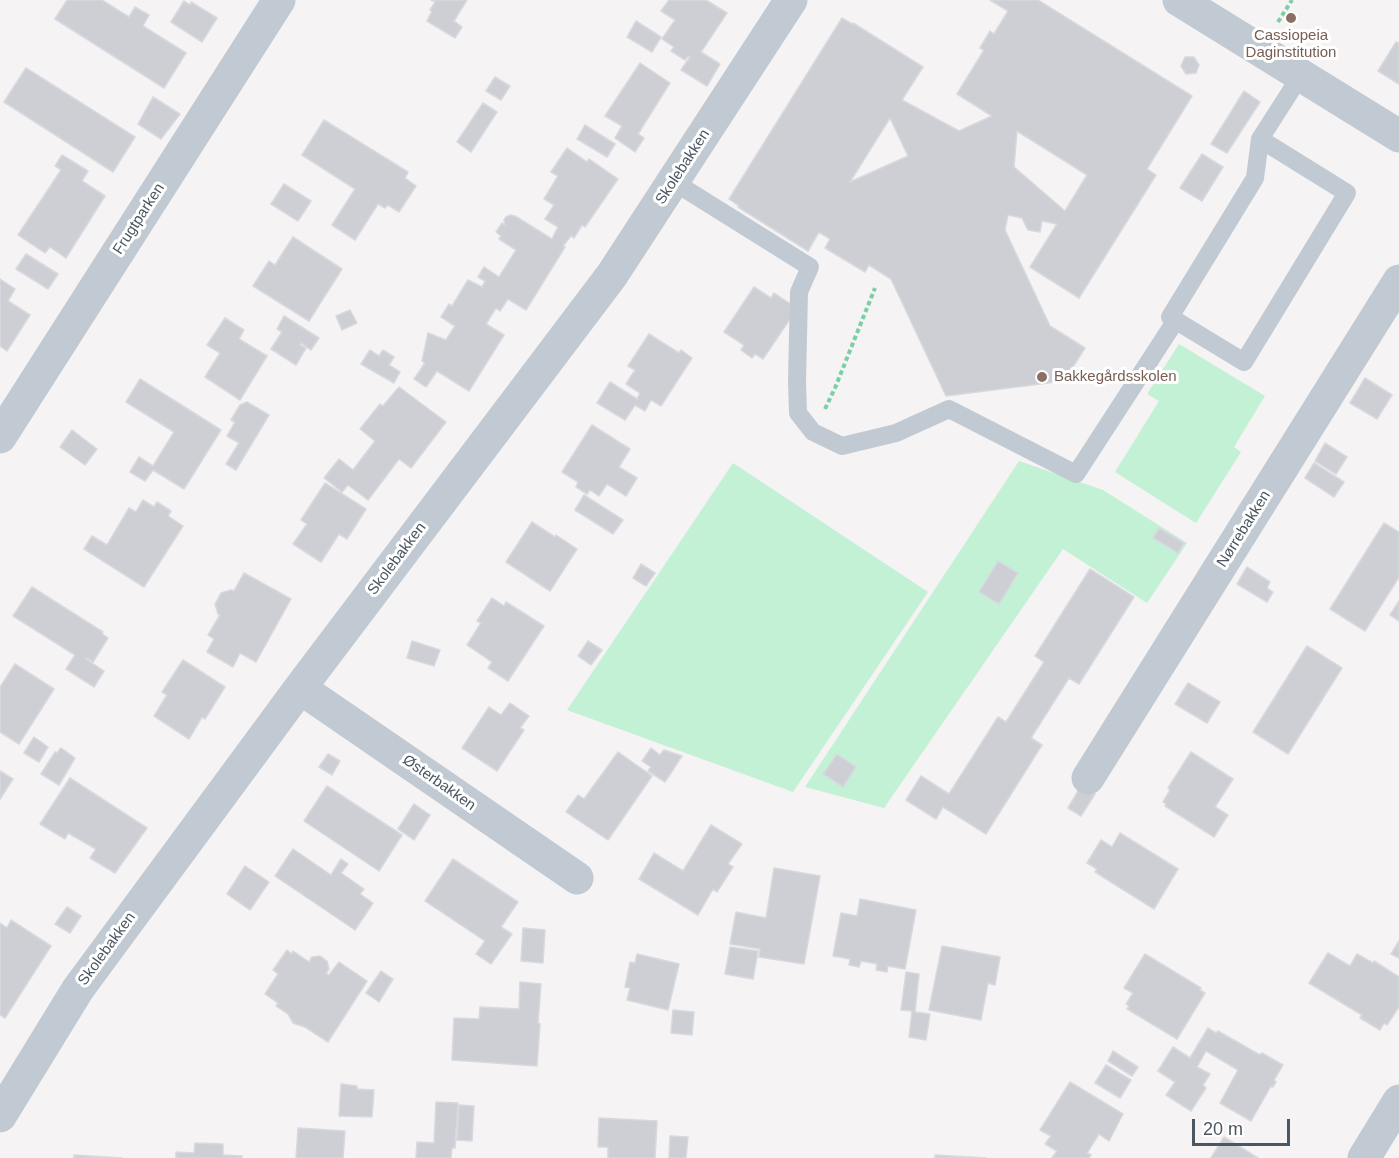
<!DOCTYPE html>
<html>
<head>
<meta charset="utf-8">
<style>
	body { margin:0 }
	#map { position:relative; width:1399px; height:1158px; overflow:hidden; background:#f5f3f3; font-family:Helvetica,sans-serif }
	canvas { display:block }
	.scale { position:absolute; left:1192px; top:1119px; width:98px; height:27px; box-sizing:border-box; border:3px solid #4a5661; border-top:0; padding-left:8px; font-size:18px; line-height:21px; white-space:nowrap; color:#4a5661; -webkit-text-stroke:4px #fff; paint-order:stroke }
</style>
</head>
<body>
<div id="map">
<canvas width="1399" height="1158"></canvas>
<div class="scale">20 m</div>
</div>
<script>
const c = document.querySelector('canvas').getContext('2d');
c.lineJoin = 'round';
function paint(path, color) { c.fillStyle = color; c.fill(path, 'evenodd'); }
const toPath = rows => new Path2D(rows.map(r => 'M' + r).join(''));
function strokePath(path, color, width, dash) { c.strokeStyle = color; c.lineWidth = width; c.lineCap = dash ? 'butt' : 'round'; c.setLineDash(dash || []); c.stroke(path); }
function label(font, color, halo, rows, align = 'center') {
  c.font = font + ' Helvetica,sans-serif'; c.lineWidth = 6; c.setLineDash([]); c.textBaseline = 'middle'; c.strokeStyle = halo; c.fillStyle = color; for (const [text, x, y, turn = 0] of rows) {
    c.save(); c.translate(x, y); c.rotate((+turn || 0) * Math.PI / 180); c.textAlign = isNaN(turn) ? turn : align; if (halo) c.strokeText(text, 0, 0); c.fillText(text, 0, 0); c.restore();
  }
}
const green = toPath([
	[1179,344,1265,396,1234,447,1241,452,1196,523,1115,472,1159,401,1147,394],
	[1019,461,1103,490,1187,543,1147,603,1063,549,884,808,805,787],
	[733,463,928,592,793,792,567,710]
]);
const building = toPath([
	[67,0,102,0,129,17,135,7,149,15,143,26,186,53,164,88,55,19,67,0],
	[431,0,467,0,454,21,462,27,455,38,427,21,432,11,430,10,435,2,431,0],
	[669,0,706,0,727,13,701,52,720,64,707,86,681,70,690,57,688,56,685,60,671,51,674,47,662,39,675,20,661,11,669,0],
	[990,0,1038,0,1192,96,1147,169,1156,175,1079,298,1030,267,1057,224,1042,221,1040,232,1028,230,1022,218,1008,215,1005,230,1050,326,1085,348,1064,381,946,396,891,279,869,265,865,272,825,248,830,239,819,232,808,251,738,207,739,206,729,199,842,18,852,24,853,23,923,67,902,100,959,131,992,116,957,94,984,50,980,48,990,31,994,34,1008,11,990,0],
	[890,118,908,156,850,182,890,118],
	[1017,131,1087,175,1065,211,1014,167,1017,131],
	[184,1,190,5,191,2,217,18,202,42,171,22,184,1],
	[636,21,661,37,652,52,627,37,636,21],
	[1396,42,1399,43,1399,84,1378,71,1396,42],
	[1185,57,1194,57,1199,65,1196,73,1186,74,1181,66,1185,57],
	[640,63,670,83,638,134,644,138,635,152,615,138,622,126,605,116,640,63],
	[26,68,135,137,113,172,4,102,26,68],
	[495,77,510,86,501,100,486,91,495,77],
	[1244,91,1260,102,1227,153,1211,144,1244,91],
	[153,97,180,114,161,139,138,124,153,97],
	[483,103,497,112,471,152,457,142,483,103],
	[324,120,408,172,405,178,416,186,399,212,388,205,385,208,378,204,355,240,332,225,355,189,302,155,324,120],
	[585,125,615,144,607,157,577,139,585,125],
	[567,148,587,162,589,159,618,179,585,227,582,225,574,238,571,236,563,246,565,247,526,310,508,299,500,311,496,308,486,324,504,335,469,391,437,371,426,387,414,379,425,363,422,361,428,333,446,340,455,326,441,317,449,304,452,306,468,280,482,287,485,281,478,277,484,267,499,277,516,250,499,239,501,236,496,232,502,223,505,225,504,220,506,217,510,215,515,216,552,239,558,227,545,219,554,205,544,199,558,176,551,172,567,148],
	[1202,154,1223,167,1202,201,1180,188,1202,154],
	[62,155,88,171,82,181,105,196,66,258,50,247,45,253,18,235,61,170,55,166,62,155],
	[284,184,311,201,298,221,271,204,284,184],
	[293,237,342,269,309,321,253,286,269,261,275,265,293,237],
	[26,254,58,274,48,289,16,269,26,254],
	[0,279,15,289,8,301,30,315,7,351,0,346,0,279],
	[754,287,771,298,774,293,792,305,789,309,794,313,763,359,755,354,752,358,741,350,744,345,724,332,754,287],
	[350,310,357,323,342,330,336,316,350,310],
	[284,316,319,338,311,350,301,343,300,345,306,348,296,365,271,349,282,332,277,329,284,316],
	[225,318,244,330,239,339,267,356,240,400,205,377,220,353,207,345,225,318],
	[649,334,679,353,681,350,692,358,661,406,651,400,645,411,635,405,625,420,597,403,610,382,637,399,640,393,626,384,635,370,628,366,649,334],
	[370,350,379,356,383,350,394,357,389,365,400,372,394,383,361,364,370,350],
	[1365,378,1392,395,1377,419,1350,403,1365,378],
	[140,379,221,430,184,489,153,470,145,481,130,472,139,457,153,466,174,432,126,402,140,379],
	[399,387,446,422,411,468,399,459,368,500,348,485,342,492,324,478,339,459,353,470,375,441,360,429,380,404,383,406,399,387],
	[247,402,269,415,236,470,226,464,239,443,227,436,235,422,231,420,240,405,247,402],
	[592,425,630,449,619,467,637,478,626,496,607,484,599,496,590,490,587,494,576,487,578,482,562,472,592,425],
	[72,430,97,449,85,465,60,447,72,430],
	[1325,443,1347,457,1336,474,1315,461,1325,443],
	[1314,463,1344,482,1334,497,1305,478,1314,463],
	[325,483,366,509,347,539,339,534,321,562,293,544,307,524,301,520,325,483],
	[584,495,623,520,613,534,575,510,584,495],
	[143,500,154,507,157,502,171,511,168,516,183,526,144,587,84,549,92,536,107,545,129,508,136,512,143,500],
	[532,522,555,537,556,535,577,549,550,591,506,562,532,522],
	[1384,523,1399,532,1399,577,1365,631,1330,609,1384,523],
	[1159,528,1184,543,1178,553,1153,538,1159,528],
	[998,561,1018,573,999,604,979,592,998,561],
	[641,564,655,573,646,586,633,578,641,564],
	[1247,567,1270,582,1267,588,1273,592,1267,602,1237,584,1247,567],
	[1090,569,1134,597,1079,684,1069,678,1031,738,1042,745,986,834,943,807,936,819,906,800,921,776,949,794,998,717,1006,722,1044,662,1035,656,1090,569],
	[244,573,291,599,256,662,240,653,233,667,207,652,214,639,208,635,220,615,218,614,215,604,221,593,231,590,234,591,244,573],
	[32,587,103,632,102,634,108,638,93,662,87,658,86,659,104,671,94,687,66,669,75,655,13,616,32,587],
	[492,598,504,606,506,602,544,626,508,681,488,668,492,662,467,645,481,623,477,621,492,598],
	[1399,601,1399,621,1390,615,1399,601],
	[412,641,440,650,434,666,407,658,412,641],
	[588,641,602,650,591,665,578,656,588,641],
	[1307,646,1342,668,1288,754,1253,732,1307,646],
	[183,660,225,687,205,719,202,717,189,739,154,716,167,695,162,692,183,660],
	[15,664,54,689,19,744,0,732,0,687,15,664],
	[1188,683,1220,702,1207,723,1175,704,1188,683],
	[510,703,529,716,520,728,524,730,497,771,462,748,489,707,501,715,510,703],
	[34,737,48,747,39,762,24,753,34,737],
	[61,748,75,758,59,785,41,774,55,752,57,753,61,748],
	[651,748,660,755,664,750,682,756,665,782,648,771,651,767,642,761,651,748],
	[618,752,652,776,608,840,566,812,578,795,584,799,618,752],
	[1191,752,1233,779,1215,807,1228,815,1214,837,1165,806,1166,804,1163,802,1170,790,1168,788,1191,752],
	[328,754,340,761,332,775,319,767,328,754],
	[837,754,856,767,843,787,823,774,837,754],
	[0,771,13,779,0,799,0,771],
	[70,778,147,828,115,873,90,858,96,849,68,833,65,839,40,824,70,778],
	[327,786,402,835,379,871,304,821,327,786],
	[1081,786,1095,794,1081,816,1068,808,1081,786],
	[414,804,430,815,414,840,398,829,414,804],
	[711,825,742,844,728,864,733,867,717,892,713,889,698,915,639,879,654,853,683,871,711,825],
	[1120,833,1178,869,1154,909,1095,872,1097,869,1087,863,1101,840,1112,847,1120,833],
	[293,849,331,875,341,859,348,864,341,873,364,889,360,894,373,903,355,930,275,876,293,849],
	[453,859,518,902,501,927,512,934,491,964,476,954,485,941,425,901,453,859],
	[245,866,269,882,250,910,227,894,245,866],
	[774,868,820,876,804,964,759,957,760,949,730,944,736,912,766,918,774,868],
	[860,899,916,910,905,969,888,966,887,972,876,970,877,964,861,961,859,967,849,965,850,959,833,956,841,913,857,916,860,899],
	[67,907,81,916,70,933,55,924,67,907],
	[11,920,51,946,5,1018,0,1015,0,923,7,928,11,920],
	[523,928,545,930,543,963,521,961,523,928],
	[1399,941,1399,958,1391,954,1399,941],
	[942,946,1000,957,995,985,988,983,981,1020,929,1010,942,946],
	[730,947,758,951,753,979,725,974,730,947],
	[287,950,292,954,293,951,309,962,312,957,320,956,327,961,329,969,326,973,329,975,339,962,367,981,328,1042,305,1027,293,1023,288,1014,276,1006,278,1003,265,994,278,974,273,970,287,950],
	[1328,953,1350,966,1357,954,1373,963,1374,961,1399,977,1399,1007,1387,1025,1384,1023,1380,1030,1360,1018,1362,1015,1309,983,1328,953],
	[637,954,679,964,668,1010,627,1000,630,988,625,987,630,962,635,963,637,954],
	[1145,954,1201,988,1200,990,1205,993,1177,1039,1127,1009,1129,1006,1126,1004,1133,993,1124,988,1145,954],
	[381,971,393,979,379,1002,366,993,381,971],
	[906,972,919,974,915,1012,930,1014,926,1040,909,1037,912,1011,901,1010,906,972],
	[520,982,541,984,538,1023,540,1024,537,1066,452,1060,454,1018,479,1019,480,1007,519,1009,520,982],
	[673,1010,694,1012,692,1035,671,1033,673,1010],
	[1208,1028,1216,1033,1218,1031,1260,1055,1262,1053,1283,1065,1274,1080,1276,1082,1273,1087,1271,1086,1251,1121,1220,1103,1238,1070,1206,1051,1197,1067,1210,1074,1203,1085,1206,1088,1191,1111,1166,1095,1175,1082,1158,1071,1173,1047,1190,1058,1208,1028],
	[1113,1051,1138,1067,1132,1076,1108,1061,1113,1051],
	[1106,1065,1131,1080,1120,1098,1095,1083,1106,1065],
	[1070,1082,1123,1114,1109,1141,1099,1134,1087,1153,1091,1155,1089,1158,1052,1158,1057,1151,1045,1144,1051,1136,1040,1130,1070,1082],
	[341,1084,357,1086,357,1089,374,1090,372,1117,339,1116,341,1084],
	[436,1102,458,1103,455,1148,452,1148,451,1158,416,1158,417,1142,434,1143,436,1102],
	[459,1105,474,1106,472,1141,457,1140,459,1105],
	[599,1118,657,1121,655,1158,608,1158,608,1147,598,1147,599,1118],
	[298,1128,345,1131,343,1158,296,1158,298,1128],
	[670,1136,688,1137,686,1158,669,1158,670,1136],
	[1224,1137,1258,1158,1211,1158,1224,1137],
	[195,1143,223,1144,223,1155,242,1156,242,1158,176,1158,176,1152,194,1153,195,1143],
	[74,1155,122,1158,74,1158,74,1155],
	[935,1155,986,1158,935,1158,935,1155]
]);
const path = toPath([
	[1278,22,1292,0],
	[825,409,835,388,875,288]
]);
const service = toPath([
	[1260,139,1347,193,1244,362,1170,317,1255,178,1260,139,1301,75],
	[674,182,810,267,799,292,797,381,798,413,813,432,842,446,896,433,949,409,1076,474,1176,320]
]);
const minor = toPath([
	[1179,0,1399,136],
	[0,437,279,0],
	[300,688,577,878],
	[1088,778,1399,281],
	[0,1116,78,989,300,688,612,275,791,0],
	[1364,1158,1399,1101]
]);
const markers = [
	[1291,18,6,"#8d6e63"],
	[1042,377,6,"#8d6e63"]
];
const educationNames = [
	["Cassiopeia",1291,36],
	["Daginstitution",1291,53],
	["Bakkegårdsskolen",1054,377,"left"]
];
const streetNames = [
	["Skolebakken",683,167,-57],
	["Frugtparken",139,219,-57],
	["Nørrebakken",1244,529,-58],
	["Skolebakken",397,559,-53],
	["Østerbakken",439,783,35],
	["Skolebakken",107,949,-54]
];
paint(green, '#c3f1d5');
paint(building, '#cdcfd5');
strokePath(building, '#d7d9de', 1.5);
strokePath(path, '#7ad0a6', 4, [4.5, 3]);
strokePath(service, '#c1cad2', 18);
strokePath(minor, '#c1cad2', 33);
for (const [x, y, r, color] of markers) { const dot = new Path2D(); dot.arc(x, y, r, 0, 2 * Math.PI); c.fillStyle = color; c.fill(dot); strokePath(dot, '#fff', 2); }
label('15px', '#785e54', '#fff', educationNames);
label('15px', '#4a5661', '#fff', streetNames);
</script>
</body>
</html>
